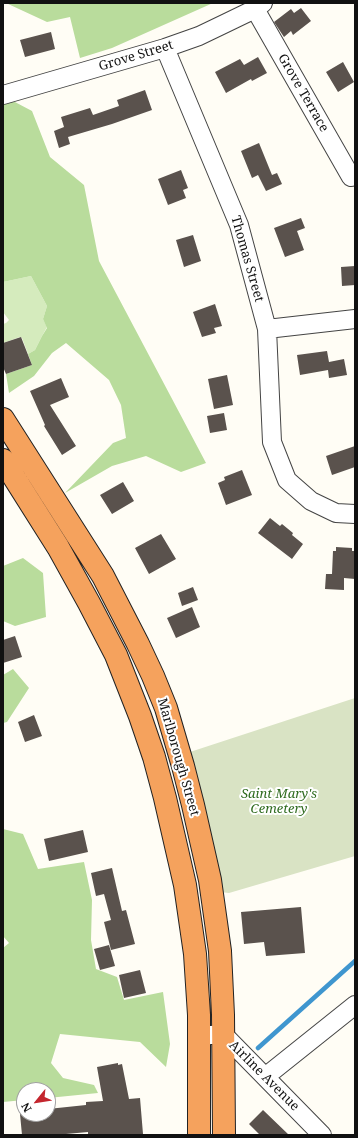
<!DOCTYPE html>
<html>
<head>
<meta charset="utf-8">
<style>
	body { margin:0 }
	#map { position:relative; width:358px; height:1138px; overflow:hidden; background:#fffdf5; font-family:"Noto Serif",serif }
	canvas { display:block }
	.frame { position:absolute; inset:0; border:4px solid #111; pointer-events:none }
	.north { position:absolute; left:16px; top:1082px; width:40px; height:40px; box-sizing:border-box; background:#fff; border:1px solid #a0a0a0; border-radius:50%; rotate:240deg; font-size:11px; font-weight:700; line-height:16px; text-align:center; color:#111 }
	.north::after { content:''; display:block; margin:auto; width:14px; height:18px; background:#c4262e; clip-path:polygon(50% 0,100% 100%,50% 72%,0 100%) }
</style>
</head>
<body>
<div id="map">
<canvas width="358" height="1138"></canvas>
<div class="frame"></div>
<div class="north">N</div>
</div>
<script>
const c = document.querySelector('canvas').getContext('2d');
c.lineJoin = 'round';
function paint(path, color) { c.fillStyle = color; c.fill(path, 'evenodd'); }
const toPath = rows => new Path2D(rows.map(r => 'M' + r).join(''));
function strokePath(path, color, width, dash) { c.strokeStyle = color; c.lineWidth = width; c.lineCap = dash ? 'butt' : 'round'; c.setLineDash(dash || []); c.stroke(path); }
function label(font, color, halo, rows, align = 'center') {
  c.font = font + ' "Noto Serif",serif'; c.lineWidth = 4; c.setLineDash([]); c.textBaseline = 'middle'; c.strokeStyle = halo; c.fillStyle = color; for (const [text, x, y, turn = 0] of rows) {
    c.save(); c.translate(x, y); c.rotate((+turn || 0) * Math.PI / 180); c.textAlign = isNaN(turn) ? turn : align; if (halo) c.strokeText(text, 0, 0); c.fillText(text, 0, 0); c.restore();
  }
}
const green = toPath([
	[31,276,47,306,43,319,47,327,42,336,35,350,28,354,22,338,20,337,3,343,3,324,6,323,9,320,3,312,3,282]
]);
const forest = toPath([
	[6,3,213,3,112,48,80,58,70,17,47,22],
	[13,101,32,111,50,157,84,185,99,261,206,463,181,472,146,456,112,466,65,493,113,443,126,438,121,405,109,380,66,343,52,353,34,376,9,393,6,374,32,365,28,354,35,350,42,336,47,328,43,319,47,306,31,276,3,282,3,103],
	[23,558,43,573,46,617,15,626,3,621,3,566],
	[13,669,29,688,7,722,3,723,3,675],
	[3,829,23,834,38,869,84,862,92,900,91,940,96,969,117,977,124,1000,163,992,170,1044,166,1067,140,1042,60,1034,51,1063,63,1078,94,1085,98,1093,48,1098,48,1090,24,1090,24,1100,3,1102,3,948,9,943,3,936]
]);
const cemetery = toPath([
	[355,698,355,856,229,893,220,892,190,752]
]);
const stream = toPath([
	[258,1048,355,961]
]);
const building = toPath([
	[301,8,311,21,293,35,291,31,284,37,274,22,291,9,294,13],
	[51,32,55,49,25,57,20,40],
	[258,57,267,73,252,81,251,79,226,93,215,72,240,59,244,65],
	[343,62,354,82,338,92,326,72],
	[145,90,152,110,112,124,68,137,70,144,59,148,54,131,64,127,61,117,90,108,93,115,119,106,117,100],
	[259,143,272,175,277,173,282,184,266,191,258,175,252,178,241,151],
	[181,170,188,188,183,190,186,198,168,205,158,179],
	[301,218,305,228,297,231,304,250,285,257,274,228],
	[193,235,201,261,184,267,176,240],
	[355,266,355,285,342,286,341,267],
	[215,304,222,326,214,328,216,333,202,337,193,312],
	[21,337,32,365,6,374,3,367,3,343],
	[327,351,329,362,344,359,347,375,329,378,328,370,300,375,297,355],
	[227,375,233,405,214,409,208,379],
	[61,378,69,397,50,405,76,446,62,455,44,426,45,425,30,391],
	[224,413,227,430,210,433,207,416],
	[355,446,355,467,332,475,326,456],
	[242,470,252,495,226,505,218,483,225,480,224,477],
	[123,482,134,501,112,514,100,495],
	[270,518,280,526,282,524,293,533,292,535,303,544,292,559,258,533],
	[161,534,176,559,149,574,135,548],
	[336,547,352,548,352,551,355,551,355,579,344,578,344,590,325,589,326,574,332,574,333,551,336,551],
	[193,587,198,600,182,606,178,593],
	[192,607,200,627,176,638,167,618],
	[15,636,22,657,3,663,3,640],
	[34,715,42,736,25,742,18,722],
	[83,830,88,852,49,861,44,839],
	[112,868,122,911,126,910,135,944,111,950,104,922,111,920,104,894,96,896,91,873],
	[301,907,305,953,266,956,264,942,244,944,241,912],
	[109,945,115,966,100,970,94,949],
	[140,970,146,993,124,998,119,975],
	[118,1063,118,1065,122,1064,129,1099,140,1098,143,1134,88,1135,88,1132,55,1135,22,1135,20,1114,48,1114,48,1109,86,1105,86,1102,103,1101,97,1067],
	[263,1110,289,1135,260,1135,249,1124]
]);
const minor = toPath([
	[255,9,351,177],
	[165,48,239,225,267,329,272,442,287,480,311,501,336,513,355,514],
	[3,95,165,48,199,36,224,24,255,9,263,3],
	[267,329,355,319],
	[199,1036,223,1034,322,1135],
	[265,1077,355,1005]
]);
const highway = toPath([
	[3,419,103,576,138,644,153,676,166,708,183,766,193,805,210,880,220,951,223,1015,224,1135],
	[3,460,58,547,89,603,116,655,140,716,154,757,165,798,185,885,195,954,199,1015,199,1135]
]);
const streetNames = [
	["Grove Street",136,56,-17],
	["Grove Terrace",303,93,60],
	["Thomas Street",247,259,74],
	["Marlborough Street",178,757,74],
	["Airline Avenue",264,1076,45]
];
const parkNames = [
	["Saint Mary's",279,794],
	["Cemetery",279,809]
];
paint(green, '#d5ebbd');
paint(forest, '#b9dc9c');
paint(cemetery, '#d9e3c4');
strokePath(stream, '#3f96cf', 4.5);
paint(building, '#5a524d');
strokePath(minor, '#444', 20);
strokePath(highway, '#222', 24);
strokePath(minor, '#fff', 18);
strokePath(highway, '#f5a25d', 22);
label('13px', '#111', '#fff', streetNames);
label('italic 13px', '#2f6b1f', '#fff', parkNames);
</script>
</body>
</html>
